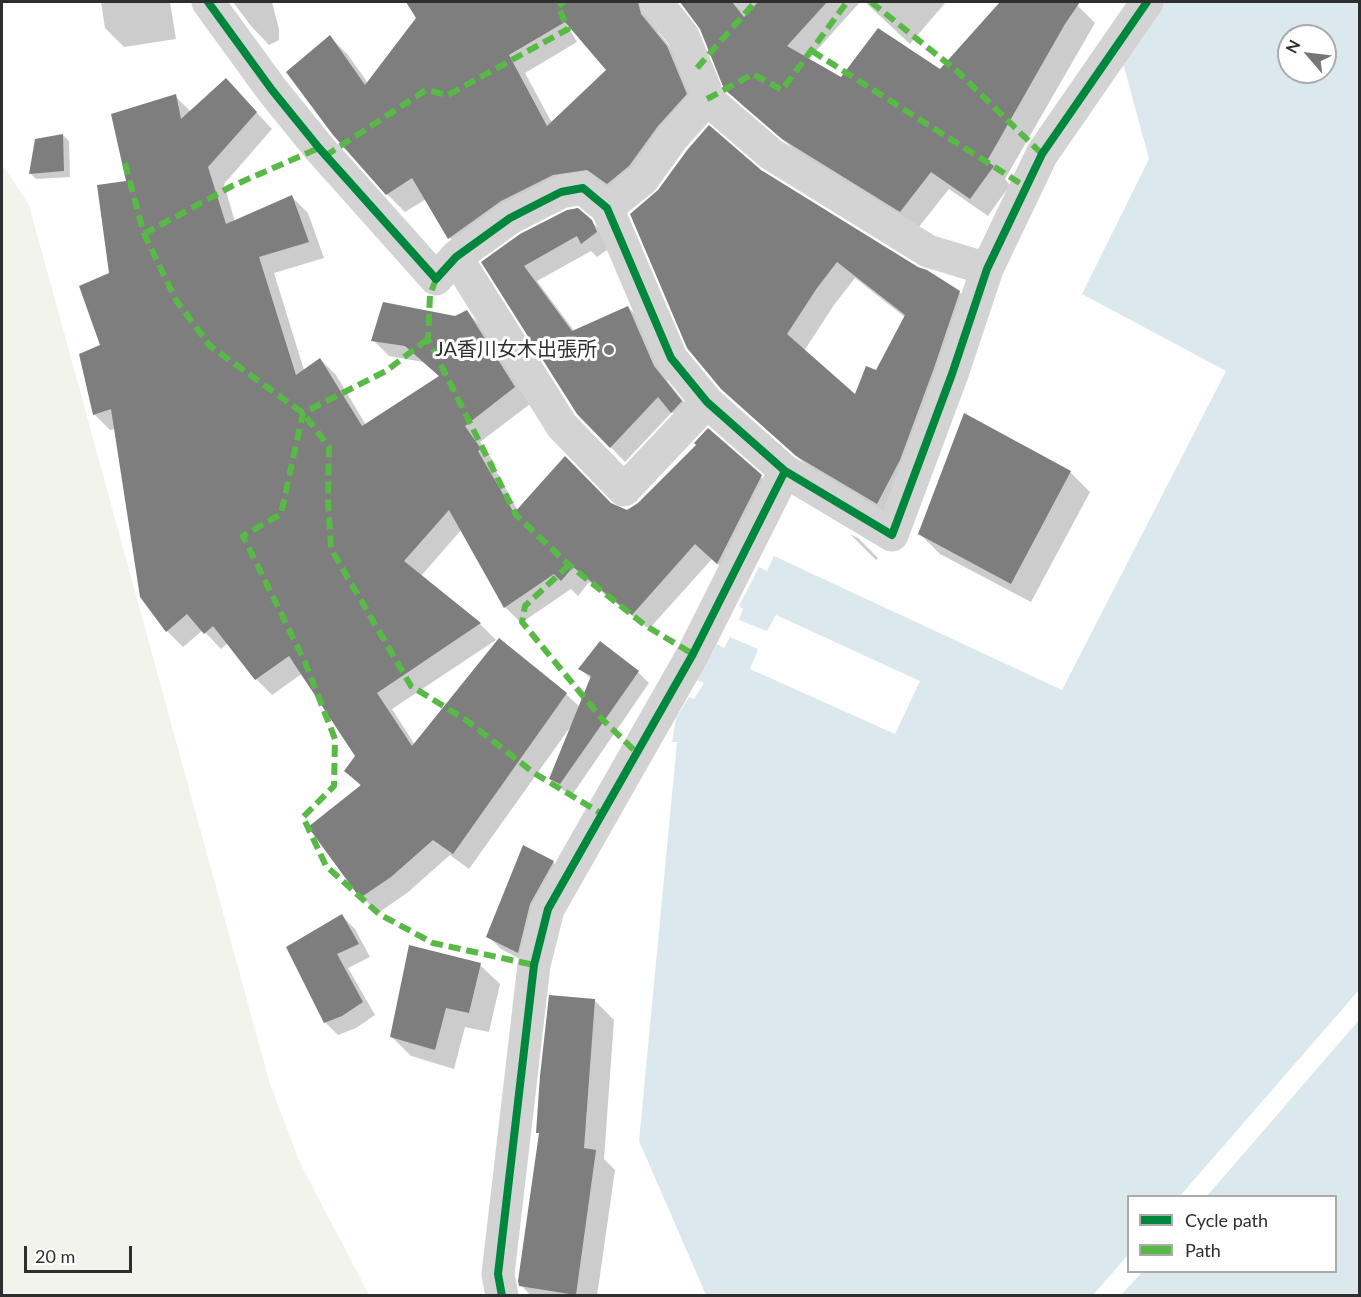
<!DOCTYPE html>
<html>
<head>
<meta charset="utf-8">
<style>
	body { margin:0 }
	#map { position:relative; width:1361px; height:1297px; overflow:hidden; background:#fff; font-family:Lato,sans-serif }
	canvas { display:block }
	.frame { position:absolute; inset:0; border:3px solid #2e2e2e; pointer-events:none }
	.legend { position:absolute; left:1127px; top:1195px; width:210px; height:78px; box-sizing:border-box; background:#fff; border:2px solid #ababab; margin:0; padding:8px 10px; list-style:none; font-size:18px; color:#2e2e2e }
	.legend li { display:flex; align-items:center; gap:12px; height:30px }
	.legend b { width:30px; border:2px solid #ababab }
	.north { position:absolute; left:1277px; top:24px; width:60px; height:60px; box-sizing:border-box; background:#fff; border:2px solid #ababab; border-radius:50%; rotate:298deg; font-size:16px; font-weight:700; line-height:24px; text-align:center; color:#2e2e2e }
	.north::after { content:''; display:block; margin:auto; width:21px; height:27px; background:#777; clip-path:polygon(50% 0,100% 100%,50% 72%,0 100%) }
	.scale { position:absolute; left:24px; top:1246px; width:108px; height:27px; box-sizing:border-box; border:3px solid #2e2e2e; border-top:0; padding-left:8px; font-size:18px; line-height:21px; white-space:nowrap; color:#2e2e2e; -webkit-text-stroke:4px #fff; paint-order:stroke }
</style>
</head>
<body>
<div id="map">
<canvas width="1361" height="1297"></canvas>
<div class="frame"></div>
<ul class="legend">
<li><b style="height:8px;background:#00873e"></b>Cycle path</li>
<li><b style="height:8px;background:#58b947"></b>Path</li>
</ul>
<div class="north">N</div>
<div class="scale">20 m</div>
</div>
<script>
const c = document.querySelector('canvas').getContext('2d');
c.lineJoin = 'round';
function paint(path, color) { c.fillStyle = color; c.fill(path, 'evenodd'); }
const toPath = rows => new Path2D(rows.map(r => 'M' + r).join(''));
function strokePath(path, color, width, dash) { c.strokeStyle = color; c.lineWidth = width; c.lineCap = dash ? 'butt' : 'round'; c.setLineDash(dash || []); c.stroke(path); }
function label(font, color, halo, rows, align = 'center') {
  c.font = font + ' Lato,"Noto Sans JP",sans-serif'; c.lineWidth = 6; c.setLineDash([]); c.textBaseline = 'middle'; c.strokeStyle = halo; c.fillStyle = color; for (const [text, x, y, turn = 0] of rows) {
    c.save(); c.translate(x, y); c.rotate((+turn || 0) * Math.PI / 180); c.textAlign = isNaN(turn) ? turn : align; if (halo) c.strokeText(text, 0, 0); c.fillText(text, 0, 0); c.restore();
  }
}
const green = toPath([
	[2,164,29,205,270,1084,300,1163,369,1295,2,1295]
]);
const water = toPath([
	[1151,2,1359,2,1359,990,1180,1196,1128,1196,1128,1255,1093,1295,706,1295,639,1141,677,742,672,742,676,718,689,697,694,699,704,683,697,680,717,644,724,648,730,637,758,649,750,669,895,734,920,681,776,615,767,631,739,620,743,609,739,606,759,567,767,571,774,556,1062,690,1226,371,1082,294,1149,159,1119,48],
	[1289,36,1325,36,1325,72,1289,72],
	[1359,1020,1359,1295,1121,1295,1142,1272,1336,1272,1336,1196,1207,1196]
]);
const shadow = toPath([
	[101,2,170,2,176,39,124,47,105,28],
	[233,2,272,2,279,29,279,40,269,45,251,26],
	[407,2,553,2,558,11,568,2,670,2,655,24,659,33,684,65,704,112,647,184,606,187,467,256,450,238,426,199,405,212,387,194,330,37,348,55,368,83,418,18],
	[567,22,608,70,552,123,525,73,577,42,566,23],
	[680,2,860,2,808,60,841,79,941,71,1002,3,1000,2,1074,2,1095,23,1005,179,1010,185,988,216,949,189,918,228,802,156,744,107,725,88,699,24],
	[865,2,946,2,910,44],
	[175,96,191,112,241,96,272,129,224,184,235,222,292,197,308,213,324,258,274,273,304,370,320,359,336,375,366,425,440,377,423,362,389,356,373,340,455,317,467,312,483,328,530,404,480,442,496,465,494,467,518,511,611,505,627,511,761,477,777,493,734,578,712,559,649,629,589,582,578,596,571,589,521,623,505,607,462,529,421,576,480,624,496,640,392,709,415,745,566,694,580,707,591,679,580,669,638,672,649,683,572,795,563,790,551,778,571,726,469,869,450,855,407,893,378,913,362,897,311,827,362,787,346,771,357,756,303,673,272,695,256,679,228,643,221,649,203,630,183,647,167,631,115,429,110,430,94,414,111,274,128,182],
	[63,135,69,141,70,177,36,179,30,173],
	[760,171,917,268,959,292,977,309,894,520,815,473,722,388],
	[855,278,906,318,877,372,855,397,804,351,834,305],
	[591,221,606,236,611,247,597,257,591,251,537,281,575,332,628,307,643,322,668,382,696,417,686,427,672,412,625,462,578,413,483,262],
	[964,415,1071,473,1090,492,1031,602,940,554,920,534],
	[850,534,858,538,878,558,876,560],
	[553,862,566,875,531,965,501,949,488,936],
	[342,916,355,929,370,957,348,968,375,1015,356,1028,338,1035,325,1022],
	[480,965,500,984,489,1032,465,1027,454,1069,411,1056,392,1037],
	[594,1000,614,1020,604,1159,615,1170,597,1296,531,1296,521,1285,540,1135,538,1132]
]);
const building = toPath([
	[406,2,638,2,641,14,667,46,687,94,658,126,629,166,607,184,587,170,553,175,501,201,448,239,412,178,386,195,333,135,286,72,330,35,365,85,416,18],
	[565,22,606,70,547,126,509,55],
	[680,2,732,2,744,17,758,2,827,2,787,46,841,77,878,28,940,69,1000,2,1080,2,1065,24,987,161,994,166,970,199,931,172,900,212,782,139,724,89,700,29],
	[226,78,257,112,208,167,226,224,292,195,309,242,259,257,296,375,320,358,362,426,439,376,405,346,371,341,383,302,455,316,467,310,515,387,465,426,481,449,478,451,514,513,565,456,611,503,627,510,638,503,696,445,694,443,708,428,762,475,717,564,695,544,632,615,573,567,561,581,554,574,504,608,449,510,404,561,481,623,377,693,412,746,499,638,567,693,453,854,433,840,391,877,360,898,308,827,361,785,344,771,355,756,289,656,255,680,213,626,204,634,187,614,166,632,140,597,111,409,93,415,79,354,100,345,79,286,109,273,97,185,126,181,111,114,176,94,181,119],
	[709,125,761,170,918,267,927,270,960,291,934,368,900,460,877,504,796,456,721,389,687,348,630,214,658,190,688,149],
	[837,262,905,315,876,370,866,366,855,394,787,334,817,288],
	[63,134,64,171,29,174,35,139],
	[578,208,592,220,597,232,581,244,577,236,524,266,572,331,628,306,654,366,682,401,671,413,658,397,610,448,577,414,481,262,520,234,567,210],
	[964,413,1071,471,1011,584,918,534],
	[600,641,639,671,560,784,549,779,591,676,578,669],
	[523,845,554,861,530,904,518,953,486,937],
	[342,914,359,944,337,954,363,1002,342,1016,324,1023,286,947],
	[409,945,481,963,469,1013,446,1008,435,1050,390,1037],
	[549,995,595,999,584,1148,596,1150,576,1295,519,1286,518,1281,539,1133,536,1133,540,1076]
]);
const minor = toPath([
	[208,2,272,90,319,148,436,279,456,257,510,218,561,192,583,188,607,208,671,358,707,402,785,471],
	[656,2,683,36,705,89,707,99,771,154,928,251,987,269],
	[607,208,643,179,673,137,707,99],
	[456,257,562,426,624,490,707,402],
	[502,1296,498,1274,534,965,548,909,693,654,785,471,892,535,952,374,987,269,1042,154,1147,2]
]);
const quiet = toPath([
	[871,2,957,71,1042,154],
	[812,51,1026,187],
	[697,68,755,2],
	[707,99,753,74,782,90,847,2],
	[325,156,426,90,448,95,568,29,558,6,564,2],
	[125,163,144,234,176,300,210,346,303,413,329,447,328,500,331,549,411,686,466,720,534,773,602,814],
	[144,234,232,186,319,148],
	[436,279,430,295,428,339,516,515,569,565,646,626,693,654],
	[428,339,386,371,303,413,281,514,243,536,305,662,335,739,334,786,303,817,326,866,379,914,433,943,534,965],
	[569,565,525,606,522,622,602,719,637,753]
]);
const cycleway = toPath([
	[208,2,272,90,319,148,436,279,456,257,510,218,561,192,583,188,607,208,671,358,707,402,785,471],
	[502,1296,498,1274,534,965,548,909,693,654,785,471,892,535,952,374,987,269,1042,154,1147,2]
]);
const markers = [
	[609,350,6,"#777"]
];
const poiNames = [
	["JA香川女木出張所",597,350]
];
paint(green, '#f1f3ec');
paint(water, '#dbe9ef');
paint(shadow, '#0003');
paint(building, '#7e7e7e');
strokePath(minor, '#d3d3d3', 33);
strokePath(quiet, '#58b947', 6, [12, 6]);
strokePath(cycleway, '#00873e', 8);
for (const [x, y, r, color] of markers) { const dot = new Path2D(); dot.arc(x, y, r, 0, 2 * Math.PI); c.fillStyle = color; c.fill(dot); strokePath(dot, '#fff', 2); }
label('20px', '#2e2e2e', '#fff', poiNames, 'right');
</script>
</body>
</html>
